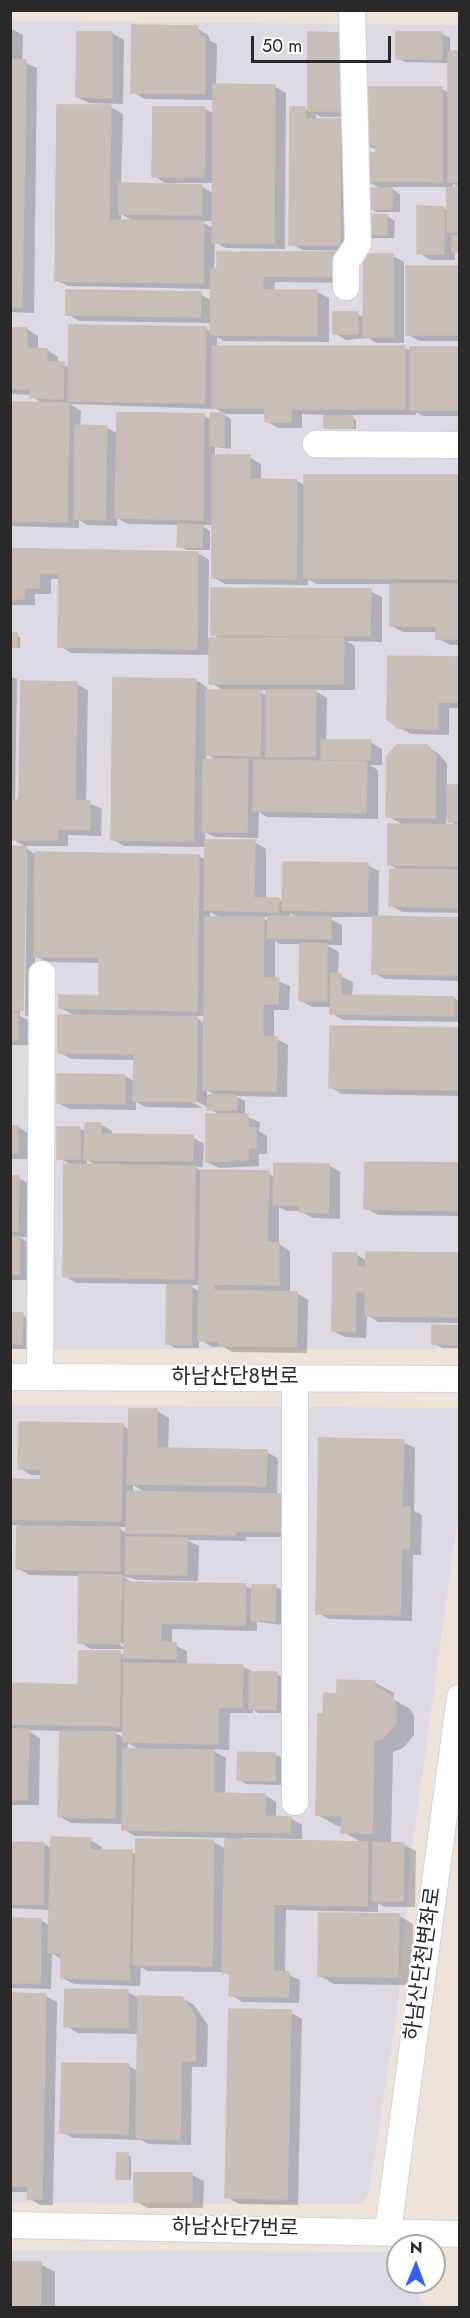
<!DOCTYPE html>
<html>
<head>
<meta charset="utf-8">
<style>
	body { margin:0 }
	#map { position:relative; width:470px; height:2318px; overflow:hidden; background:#ede3d8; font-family:Jost,sans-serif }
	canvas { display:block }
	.frame { position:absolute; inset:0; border:12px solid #292929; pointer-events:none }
	.north { position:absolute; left:386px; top:2234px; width:60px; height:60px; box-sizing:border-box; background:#fff; border:2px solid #a9a9a9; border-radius:50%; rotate:1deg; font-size:16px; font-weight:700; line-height:24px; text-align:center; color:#292929 }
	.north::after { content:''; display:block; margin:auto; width:21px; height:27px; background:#3360ff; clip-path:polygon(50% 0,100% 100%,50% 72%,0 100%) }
	.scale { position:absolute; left:251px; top:36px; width:140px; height:27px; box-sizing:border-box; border:3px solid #292929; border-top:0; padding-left:8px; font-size:18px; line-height:21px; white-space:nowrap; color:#292929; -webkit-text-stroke:4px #fff; paint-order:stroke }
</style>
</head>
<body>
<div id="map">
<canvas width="470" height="2318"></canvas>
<div class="frame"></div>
<div class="north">N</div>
<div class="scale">50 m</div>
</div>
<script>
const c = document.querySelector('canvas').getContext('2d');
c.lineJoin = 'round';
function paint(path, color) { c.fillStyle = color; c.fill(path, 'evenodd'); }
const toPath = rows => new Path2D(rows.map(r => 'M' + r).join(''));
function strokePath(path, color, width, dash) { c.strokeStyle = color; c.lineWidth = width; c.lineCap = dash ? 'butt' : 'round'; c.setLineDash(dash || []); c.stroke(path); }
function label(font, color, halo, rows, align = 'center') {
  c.font = font + ' Jost,"Noto Sans KR",sans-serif'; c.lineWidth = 4.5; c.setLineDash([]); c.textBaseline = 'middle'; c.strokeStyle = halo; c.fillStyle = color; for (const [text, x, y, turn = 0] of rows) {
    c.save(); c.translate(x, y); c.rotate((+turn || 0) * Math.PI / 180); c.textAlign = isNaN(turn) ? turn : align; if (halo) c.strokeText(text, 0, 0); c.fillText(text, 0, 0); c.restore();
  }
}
const industrial = toPath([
	[10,21,459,25,459,1349,11,1349],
	[11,1405,459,1408,459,1508,411,1856,398,2004,369,2192,362,2204,11,2203],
	[10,2250,398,2252,398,2282,413,2282,425,2307,11,2307]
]);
const shadow = toPath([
	[10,28,23,35,22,61,37,68,34,313,10,312],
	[196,28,208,35,210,41,217,44,216,86,274,86,286,93,285,249,226,248,215,242,214,270,338,254,350,283,275,282,274,292,317,292,329,298,329,342,224,341,217,337,217,347,405,348,412,352,460,348,460,416,423,416,416,412,416,415,347,415,356,420,356,429,329,429,325,427,326,415,302,414,302,428,278,428,266,421,266,414,225,414,216,409,70,404,81,411,80,427,106,427,118,434,118,414,204,416,212,420,224,415,231,419,231,449,215,447,215,457,249,457,261,464,261,481,297,481,306,486,460,477,460,645,450,645,438,638,438,632,403,632,392,626,392,584,317,584,308,579,308,585,225,584,213,577,214,525,201,525,210,531,210,550,187,550,179,546,179,525,128,524,117,518,117,526,87,525,79,520,79,528,10,526,10,403,42,404,31,395,10,394,10,329,27,329,38,336,38,350,47,350,58,357,58,363,70,368,205,328,212,332,212,323,79,321,68,314,200,294,212,301,212,289,68,286,56,280,59,106,111,107,123,114,121,185,201,186,214,194,214,183,165,183,154,176,155,108,205,109,215,114,215,100,144,99,133,92],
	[121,214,135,222,121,222],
	[200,221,214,221,214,229],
	[78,33,112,33,124,40,123,104,89,103,77,97],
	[310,34,360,117,321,117,316,114,316,120,340,120,352,127,351,251,303,250,291,244,305,109,310,112],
	[442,34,450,38,450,52,460,52,460,187,453,184,453,188,460,188,460,254,455,251,455,260,430,260,419,253,443,208,449,211,449,187,389,187,400,194,400,212,377,212,369,208,382,189,367,181,378,151,366,144,442,89,449,93,450,63,405,62,397,58],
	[387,216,395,221,394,238,373,238,365,234],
	[393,256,404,262,404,343,376,343,369,338,346,340,334,333,357,314,365,318],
	[460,268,460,341,419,341,407,334],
	[10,550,198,553,209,560,208,639,221,639,212,634,370,591,382,597,382,642,346,641,355,646,355,690,313,690,327,698,326,741,370,742,382,749,382,765,369,765,378,770,378,819,267,817,259,812,258,838,215,837,205,832,205,841,255,842,266,849,266,899,278,899,284,903,367,865,379,871,378,918,460,919,460,981,385,979,374,973,375,917,327,917,342,925,342,945,326,945,339,952,338,975,353,982,352,997,454,998,460,1002,460,1022,343,1020,331,1013,331,1007,312,1007,300,1000,301,944,280,944,275,941,275,980,290,986,289,1010,274,1010,274,1038,288,1045,287,1097,235,1096,245,1101,245,1116,260,1122,259,1131,267,1136,267,1154,259,1154,259,1166,219,1168,207,1162,220,1115,190,1097,188,1100,203,1108,146,1107,136,1102,136,1110,70,1109,58,1103,125,1076,135,1082,135,1060,71,1059,59,1052,76,1016,60,1008,100,997,100,963,47,962,35,956,35,1016,25,1016,27,852,24,852,20,1016,30,1021,29,1045,10,1045,10,848,25,848,35,854,199,856,206,860,206,847,124,846,112,839,196,680,207,687,207,692,226,692,211,683,211,655,71,653,60,646,61,579,51,579,51,594,35,594,35,605,10,605],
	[257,690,267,690,267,696],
	[206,754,217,760,206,760],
	[210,912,221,918,210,918],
	[290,913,299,918,290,918],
	[260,917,269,917,269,922,266,920],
	[193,1016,205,1016,205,1023],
	[207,1090,217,1096,207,1096],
	[10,635,20,637,20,648,10,648],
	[460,659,460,708,449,708,449,735,411,734,398,727],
	[10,676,17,679,15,801,21,802,76,684,88,690,86,802,102,809,101,836,68,835,68,846,24,846,13,839],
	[427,747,439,754,447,764,447,786,460,786,460,913,402,912,390,905,400,871,389,864,405,826,388,816],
	[447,814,449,814,450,821,459,827,446,826],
	[460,1029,460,1096,342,1094,330,1087],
	[100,1124,112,1131,112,1136,192,1137,204,1144,203,1167,195,1167,203,1172,268,1173,275,1177,329,1165,340,1172,340,1219,313,1218,300,1211,287,1211,279,1207,279,1244,290,1251,290,1293,297,1293,308,1300,307,1353,232,1352,224,1347,212,1347,199,1339,199,1348,175,1348,167,1343,168,1284,76,1283,64,1276,72,1165,59,1158,80,1128,86,1132],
	[87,1160,98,1166,87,1166],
	[188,1285,201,1285,201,1292],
	[10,1127,18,1127,29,1134,29,1159,10,1159],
	[460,1164,460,1216,378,1215,366,1208],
	[10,1177,18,1178,30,1184,29,1237,19,1237,31,1244,31,1280,10,1280],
	[356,1254,367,1261,460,1254,460,1323,378,1322,367,1315,366,1338,345,1337,333,1331],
	[10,1315,22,1315,34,1322,34,1349,10,1349],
	[460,1327,460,1348,442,1348,434,1343],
	[130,1410,157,1411,169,1418,168,1450,266,1452,278,1458,277,1495,293,1502,292,1537,246,1537,246,1541,187,1540,199,1546,198,1581,138,1580,122,1576,133,1583,246,1586,253,1590,276,1587,284,1591,283,1625,257,1622,257,1631,172,1629,172,1644,187,1651,187,1665,242,1666,255,1673,276,1674,284,1678,283,1713,258,1713,253,1710,253,1713,230,1713,229,1750,210,1749,226,1758,225,1795,265,1795,276,1802,276,1818,290,1818,302,1825,302,1839,242,1838,242,1841,363,1843,343,1832,343,1826,337,1826,318,1815,325,1716,338,1696,374,1682,394,1693,393,1699,410,1709,414,1716,414,1735,403,1748,393,1752,391,1844,404,1845,416,1851,415,1907,385,1907,378,1903,378,1912,286,1910,285,1973,300,1980,299,2003,242,2002,231,1995,231,1976,224,1972,147,1971,141,1967,140,1986,74,1984,63,1978,61,1959,52,1953,51,1989,10,1988,10,1920,41,1920,50,1926,51,1910,10,1908,10,1844,44,1844,52,1849,90,1840,102,1847,102,1851,131,1852,137,1855,214,1842,226,1849,226,1838,135,1836,123,1829,123,1824,71,1823,59,1816,61,1731,27,1730,40,1738,39,1805,10,1805,10,1685,79,1686,120,1653,125,1656,125,1649,91,1649,80,1642,81,1576,29,1575,18,1568,19,1525,10,1525,10,1481,42,1481,42,1475,31,1475,20,1468,122,1425,130,1430],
	[133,1485,146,1493,133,1493],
	[116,1527,128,1527,127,1533,123,1531],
	[115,1639,125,1645,125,1648,113,1641],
	[113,1732,125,1732,125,1738],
	[128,1743,140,1750,127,1750],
	[403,1442,415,1448,414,1511,422,1515,421,1555,413,1555,412,1621,329,1619,318,1613],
	[275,1754,283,1759,282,1785,246,1784,239,1780],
	[398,1915,413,1924,412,1985,334,1984,320,1976],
	[128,1992,138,1998,182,1998,194,2005,208,2025,207,2067,192,2067,191,2145,149,2144,141,2140,73,2138,62,2132,129,2066,138,2071,139,2034,78,2033,66,2026],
	[10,1995,46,1996,57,2002,53,2205,40,2205,29,2198,29,2192,10,2192],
	[290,2012,302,2019,298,2205,239,2204,227,2197],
	[128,2155,131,2157,131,2180,122,2180,118,2178],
	[136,2174,192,2175,204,2181,203,2208,147,2208,136,2201],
	[40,2264,55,2272,55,2308,10,2308]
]);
const building = toPath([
	[132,25,197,26,200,36,205,36,205,94,131,93,132,25],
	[10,27,11,59,26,60,22,307,10,307,10,27],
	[77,32,112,32,112,98,76,97,77,32],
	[308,32,349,33,348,111,308,111,308,32],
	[396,32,442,32,442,59,396,59,396,32],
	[448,51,460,51,460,182,448,182,448,51],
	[213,84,275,85,274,243,212,243,213,84],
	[365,87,442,87,442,182,366,181,366,153,376,153,376,145,365,145,365,87],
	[57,105,111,105,109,220,204,221,203,283,55,281,57,105],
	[153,107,205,107,204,177,152,177,153,107],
	[290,107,305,107,305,119,340,119,340,245,289,245,290,107],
	[119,183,202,185,201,215,119,214,119,183],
	[447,187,460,187,460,232,447,232,447,187],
	[368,188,392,188,392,209,368,209,368,188],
	[417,206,444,207,444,254,417,254,417,206],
	[364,214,387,215,387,235,364,234,364,214],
	[452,236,460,236,460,252,452,252,452,236],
	[217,252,339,252,339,277,263,276,263,290,317,290,317,336,210,335,211,269,217,269,217,252],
	[364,254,393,254,393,337,363,337,364,254],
	[406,266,460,266,460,335,406,335,406,266],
	[66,290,201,292,200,317,66,315,66,290],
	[333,312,358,312,358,334,333,334,333,312],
	[69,325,206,327,204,403,68,401,69,325],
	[10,328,27,328,27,348,47,349,47,362,64,362,63,399,30,398,30,389,10,389,10,328],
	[212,346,405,346,405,409,291,409,291,422,265,422,265,408,212,408,212,346],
	[410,347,460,347,460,410,410,410,410,347],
	[10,402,19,402,17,521,10,521,10,402],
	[19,402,69,403,67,522,17,521,19,402],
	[117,413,160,413,158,519,115,518,117,413],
	[160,413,204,414,203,520,158,519,160,413],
	[210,413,224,413,224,446,210,446,210,413],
	[324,416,353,416,353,428,324,428,324,416],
	[75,425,107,426,105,520,74,519,75,425],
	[212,455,250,455,250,479,297,480,296,579,212,578,212,455],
	[304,475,460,475,460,579,304,578,304,475],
	[178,524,203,525,202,547,177,547,178,524],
	[10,549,40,549,39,588,24,588,24,599,10,599,10,549],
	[40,549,198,552,197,649,58,647,59,574,39,573,40,549],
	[390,584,460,584,460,639,436,639,436,626,390,626,390,584],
	[211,588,371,589,370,636,211,635,211,588],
	[10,633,17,633,17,647,10,647,10,633],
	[209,638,344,638,343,684,209,684,209,638],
	[388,656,460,657,460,702,438,702,438,729,397,728,387,719,388,656],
	[113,678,196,679,193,841,111,840,113,678],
	[21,681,77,682,75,800,90,801,90,830,57,829,57,840,11,840,10,800,19,800,21,681],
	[206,690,261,690,260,756,206,755,206,690],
	[266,690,316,690,315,756,266,757,266,690],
	[321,740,371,740,370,760,321,759,321,740],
	[397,745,427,745,436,756,435,818,386,817,387,756,397,745],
	[203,759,248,759,247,832,202,832,203,759],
	[254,760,367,762,366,813,253,811,254,760],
	[447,785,460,785,460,822,448,822,447,785],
	[388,824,460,825,460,866,388,865,388,824],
	[205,840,255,840,254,898,279,898,278,912,204,910,205,840],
	[10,846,26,847,23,1010,10,1010,10,846],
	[35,852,199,855,197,1011,59,1008,59,995,99,996,99,957,34,957,35,852],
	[283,862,368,863,367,912,282,910,283,862],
	[390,869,460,870,460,908,389,906,390,869],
	[268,916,331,917,331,939,267,938,268,916],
	[373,916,460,918,460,975,372,974,373,916],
	[205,917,264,917,263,978,279,978,278,1004,263,1004,263,1037,277,1037,276,1091,203,1090,205,917],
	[300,943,327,944,327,1001,299,1001,300,943],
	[331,973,341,974,341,995,454,997,454,1016,330,1014,331,973],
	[10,1013,18,1013,18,1040,10,1039,10,1013],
	[58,1015,197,1017,196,1102,133,1101,134,1054,58,1053,58,1015],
	[330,1026,460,1028,460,1090,329,1088,330,1026],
	[57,1074,125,1075,125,1104,57,1103,57,1074],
	[208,1095,237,1095,237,1110,207,1110,208,1095],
	[206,1114,248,1114,248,1128,256,1128,256,1148,248,1148,248,1160,206,1162,206,1114],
	[85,1123,101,1123,101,1134,193,1135,192,1161,84,1160,85,1123],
	[10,1126,18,1126,18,1153,10,1153,10,1126],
	[57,1127,80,1127,80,1159,57,1159,57,1127],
	[365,1162,460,1163,460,1211,364,1209,365,1162],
	[274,1163,329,1164,328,1213,300,1212,299,1205,273,1205,274,1163],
	[64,1164,195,1166,194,1279,63,1277,64,1164],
	[201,1170,269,1171,267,1242,279,1243,279,1285,214,1284,214,1290,297,1292,296,1347,219,1346,219,1341,198,1341,201,1170],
	[10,1176,19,1176,18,1231,10,1231,10,1176],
	[10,1236,20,1236,19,1274,10,1274,10,1236],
	[366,1252,460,1253,458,1317,365,1316,366,1252],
	[333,1253,357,1253,355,1332,332,1331,333,1253],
	[356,1267,365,1267,365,1292,356,1292,356,1267],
	[167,1285,192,1285,191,1344,166,1344,167,1285],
	[10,1313,23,1313,22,1344,10,1343,10,1313],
	[432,1325,460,1326,460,1345,432,1344,432,1325],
	[129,1409,157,1409,157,1448,267,1450,266,1486,127,1484,129,1409],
	[19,1422,123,1424,121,1521,10,1519,10,1479,41,1480,41,1469,18,1469,19,1422],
	[319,1438,404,1440,402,1507,410,1507,409,1549,401,1549,400,1615,316,1614,319,1438],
	[127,1491,282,1494,281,1532,235,1531,235,1535,126,1533,127,1491],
	[17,1526,120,1527,120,1571,16,1569,17,1526],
	[126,1537,187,1538,187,1575,125,1574,126,1537],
	[79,1574,122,1575,120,1644,78,1643,79,1574],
	[125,1582,246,1584,245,1625,161,1623,160,1642,176,1643,176,1659,124,1658,125,1582],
	[252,1585,276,1585,275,1621,251,1621,252,1585],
	[79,1651,120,1651,119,1726,10,1724,10,1683,78,1685,79,1651],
	[124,1663,243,1665,242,1707,218,1707,218,1744,123,1742,124,1663],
	[249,1672,277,1672,276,1710,249,1709,249,1672],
	[337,1680,375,1681,375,1686,391,1696,396,1704,396,1723,383,1738,374,1741,372,1833,341,1833,342,1816,316,1815,318,1714,323,1714,324,1693,337,1694,337,1680],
	[10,1729,29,1729,27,1800,10,1799,10,1729],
	[60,1731,116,1732,115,1818,58,1817,60,1731],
	[123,1749,214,1750,214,1793,265,1794,265,1816,291,1817,290,1833,122,1830,123,1749],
	[238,1752,275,1753,275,1781,237,1780,238,1752],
	[51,1837,91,1838,90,1850,132,1850,129,1980,61,1978,61,1953,48,1953,51,1837],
	[136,1839,214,1840,212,1966,133,1965,136,1839],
	[225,1839,368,1842,367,1906,274,1904,273,1971,289,1972,288,1997,229,1996,230,1973,222,1973,225,1839],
	[10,1842,44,1843,43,1904,10,1904,10,1842],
	[373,1842,404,1843,403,1901,372,1901,373,1842],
	[319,1913,399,1914,398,1977,318,1976,319,1913],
	[10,1918,41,1919,40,1983,10,1983,10,1918],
	[65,1989,128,1990,128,2028,64,2027,65,1989],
	[10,1993,46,1994,42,2199,27,2199,28,2186,10,2186,10,1993],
	[138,1996,182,1997,196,2017,195,2061,181,2061,180,2140,136,2138,138,1996],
	[229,2009,291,2010,287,2199,225,2198,229,2009],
	[62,2063,129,2064,128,2134,60,2133,62,2063],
	[117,2153,128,2153,128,2179,116,2179,117,2153],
	[134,2173,192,2173,192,2202,134,2202,134,2173],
	[10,2262,41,2262,40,2308,10,2308,10,2262]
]);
const minor = toPath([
	[346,287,346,262,358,244,352,10],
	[316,444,460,445],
	[10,1377,460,1379],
	[40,1377,42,974],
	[295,1802,295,1379],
	[10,2225,460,2234],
	[388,2231,460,1697]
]);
const streetNames = [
	["하남산단8번로",235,1378],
	["하남산단천변좌로",424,1964,-82],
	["하남산단7번로",235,2229,1]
];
paint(industrial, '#dddae4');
paint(shadow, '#0003');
paint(building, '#c8c0b8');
strokePath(building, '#c8bfb2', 1.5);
strokePath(minor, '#ced2e3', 28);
strokePath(minor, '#fff', 26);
label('21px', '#292929', '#fff', streetNames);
</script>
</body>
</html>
